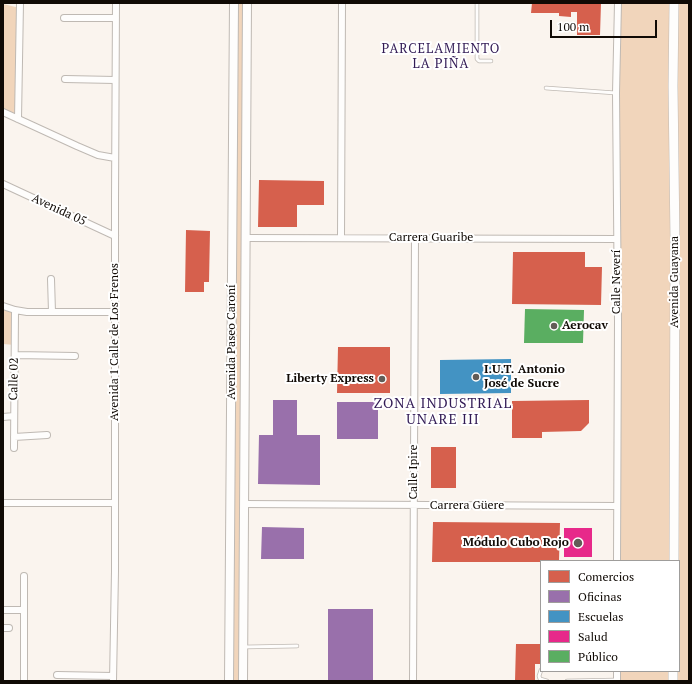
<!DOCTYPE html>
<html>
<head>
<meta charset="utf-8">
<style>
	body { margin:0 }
	#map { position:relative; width:692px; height:684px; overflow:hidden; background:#faf4ee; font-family:"PT Serif",serif }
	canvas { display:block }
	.frame { position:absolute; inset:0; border:4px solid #100a05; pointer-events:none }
	.legend { position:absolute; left:540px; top:560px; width:140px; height:112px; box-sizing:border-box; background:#fff; border:1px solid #9f9d9b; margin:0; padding:5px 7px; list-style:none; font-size:12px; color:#100a05 }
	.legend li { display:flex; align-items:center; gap:8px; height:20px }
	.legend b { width:20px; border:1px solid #9f9d9b }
	.scale { position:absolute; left:550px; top:20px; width:107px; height:18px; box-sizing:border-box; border:2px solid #100a05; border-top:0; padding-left:5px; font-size:12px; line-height:14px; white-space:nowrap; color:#100a05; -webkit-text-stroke:3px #fff; paint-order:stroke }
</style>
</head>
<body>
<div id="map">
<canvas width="692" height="684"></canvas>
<div class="frame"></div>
<ul class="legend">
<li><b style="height:11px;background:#d6604d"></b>Comercios</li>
<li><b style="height:11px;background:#9970ab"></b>Oficinas</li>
<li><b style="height:11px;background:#4393c3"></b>Escuelas</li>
<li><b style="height:11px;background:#e7298a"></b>Salud</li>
<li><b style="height:11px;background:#5aae61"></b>Público</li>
</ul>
<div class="scale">100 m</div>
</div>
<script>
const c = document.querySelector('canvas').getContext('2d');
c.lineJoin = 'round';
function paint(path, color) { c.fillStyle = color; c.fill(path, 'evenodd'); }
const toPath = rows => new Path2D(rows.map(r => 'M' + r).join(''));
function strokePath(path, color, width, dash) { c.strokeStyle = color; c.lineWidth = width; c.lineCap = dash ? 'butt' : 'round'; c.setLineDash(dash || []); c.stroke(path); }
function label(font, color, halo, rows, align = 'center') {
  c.font = font + ' "PT Serif",serif'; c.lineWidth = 4; c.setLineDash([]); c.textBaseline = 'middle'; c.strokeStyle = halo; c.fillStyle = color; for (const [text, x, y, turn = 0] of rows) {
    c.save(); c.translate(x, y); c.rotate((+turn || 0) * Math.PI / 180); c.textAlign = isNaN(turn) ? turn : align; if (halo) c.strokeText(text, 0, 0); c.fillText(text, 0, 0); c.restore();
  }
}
const green = toPath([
	[234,3,247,3,243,681,229,681],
	[618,3,689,3,689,681,617,681,617,671,679,671,679,561,617,561],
	[3,4,20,8,18,119,3,112],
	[3,306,15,310,15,345,3,344]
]);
const shops = toPath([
	[532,3,601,3,600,35,577,35,577,12,571,12,571,17,559,16,559,13,531,13],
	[259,180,324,181,324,205,297,205,297,227,258,227],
	[186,230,210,231,209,282,204,282,204,292,185,292],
	[513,252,585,252,585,267,602,267,601,305,512,304],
	[338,347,390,347,390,393,337,393],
	[589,400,589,423,581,431,542,432,542,438,512,438,512,401],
	[431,447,456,447,456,488,431,488],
	[433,522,560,523,559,561,541,561,541,562,432,562],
	[516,644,541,644,541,664,535,664,535,681,515,681]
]);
const offices = toPath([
	[273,400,297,400,297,435,320,435,320,485,258,484,259,435,273,435],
	[337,402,378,402,378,439,337,439],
	[262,527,304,528,304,559,261,559],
	[328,609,373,609,373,681,328,681]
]);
const schools = toPath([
	[511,359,511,393,440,394,440,360]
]);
const health = toPath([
	[564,528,592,528,592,557,564,557]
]);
const public = toPath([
	[525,309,584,310,583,343,524,343]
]);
const lane = toPath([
	[477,3,477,59,479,61,491,61],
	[546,88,616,93],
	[244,647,297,646],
	[541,670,539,676,540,679,547,681],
	[567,681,617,680]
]);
const street = toPath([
	[64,18,116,18],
	[65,79,115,80],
	[3,112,77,146,98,155,115,158],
	[18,119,20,3],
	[3,184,115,236],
	[245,238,617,239],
	[341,238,342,3],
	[51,279,52,312],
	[3,306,15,310,27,312,115,312],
	[15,355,75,356],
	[3,417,14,416],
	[14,437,47,435],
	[14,448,15,310],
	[3,503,115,503],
	[244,504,617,506],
	[617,561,618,321,616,93,618,3],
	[3,610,24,610],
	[3,628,9,628],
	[57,675,113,676],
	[24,681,24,576],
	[113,681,115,571,115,199,116,3],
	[413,681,415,238],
	[617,681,617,671]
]);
const secondary = toPath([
	[229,681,234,3],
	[243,681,247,3]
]);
const primary = toPath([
	[674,3,673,86,675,242,674,561],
	[673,681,673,671]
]);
const markers = [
	[554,326,4,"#625c57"],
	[476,377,4,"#625c57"],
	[382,379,4,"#625c57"],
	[578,543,5,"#625c57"]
];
const streetNames = [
	["Avenida 05",59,210,25],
	["Carrera Guaribe",431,238],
	["Calle Neverí",617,282,-90],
	["Avenida Guayana",675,282,-90],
	["Avenida 1 Calle de Los Frenos",115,342,-90],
	["Avenida Paseo Caroní",232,342,-90],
	["Calle 02",14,379,-89],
	["Calle Ipire",414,472,-90],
	["Carrera Güere",467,506]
];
const poiNames = [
	["Aerocav",562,326],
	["I.U.T. Antonio",484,370],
	["José de Sucre",484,384],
	["Liberty Express",374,379,"right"],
	["Módulo Cubo Rojo",569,543,"right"]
];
const neighbourhoodNames = [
	["PARCELAMIENTO",441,49],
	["LA PIÑA",441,64]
];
const quarterNames = [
	["ZONA INDUSTRIAL",443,404],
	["UNARE III",443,420]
];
paint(green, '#f1d5bb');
paint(shops, '#d6604d');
paint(offices, '#9970ab');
paint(schools, '#4393c3');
paint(health, '#e7298a');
paint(public, '#5aae61');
strokePath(lane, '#bfb9b3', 4.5);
strokePath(street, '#bfb9b3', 8);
strokePath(secondary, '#bfb9b3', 10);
strokePath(primary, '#bfb9b3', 10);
strokePath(lane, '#fefdfc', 3);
strokePath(street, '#fefdfc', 6);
strokePath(secondary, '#fefdfc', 8);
strokePath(primary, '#fefdfc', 9);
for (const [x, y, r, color] of markers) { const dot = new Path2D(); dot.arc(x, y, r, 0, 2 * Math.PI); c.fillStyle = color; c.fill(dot); strokePath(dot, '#fff', 1.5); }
label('12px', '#100a05', '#fff', streetNames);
label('bold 12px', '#100a05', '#fff', poiNames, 'left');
c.letterSpacing = '1px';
label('13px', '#321b55', '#fff', neighbourhoodNames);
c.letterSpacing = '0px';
c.letterSpacing = '1px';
label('14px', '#321b55', '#fff', quarterNames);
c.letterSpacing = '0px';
</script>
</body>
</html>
